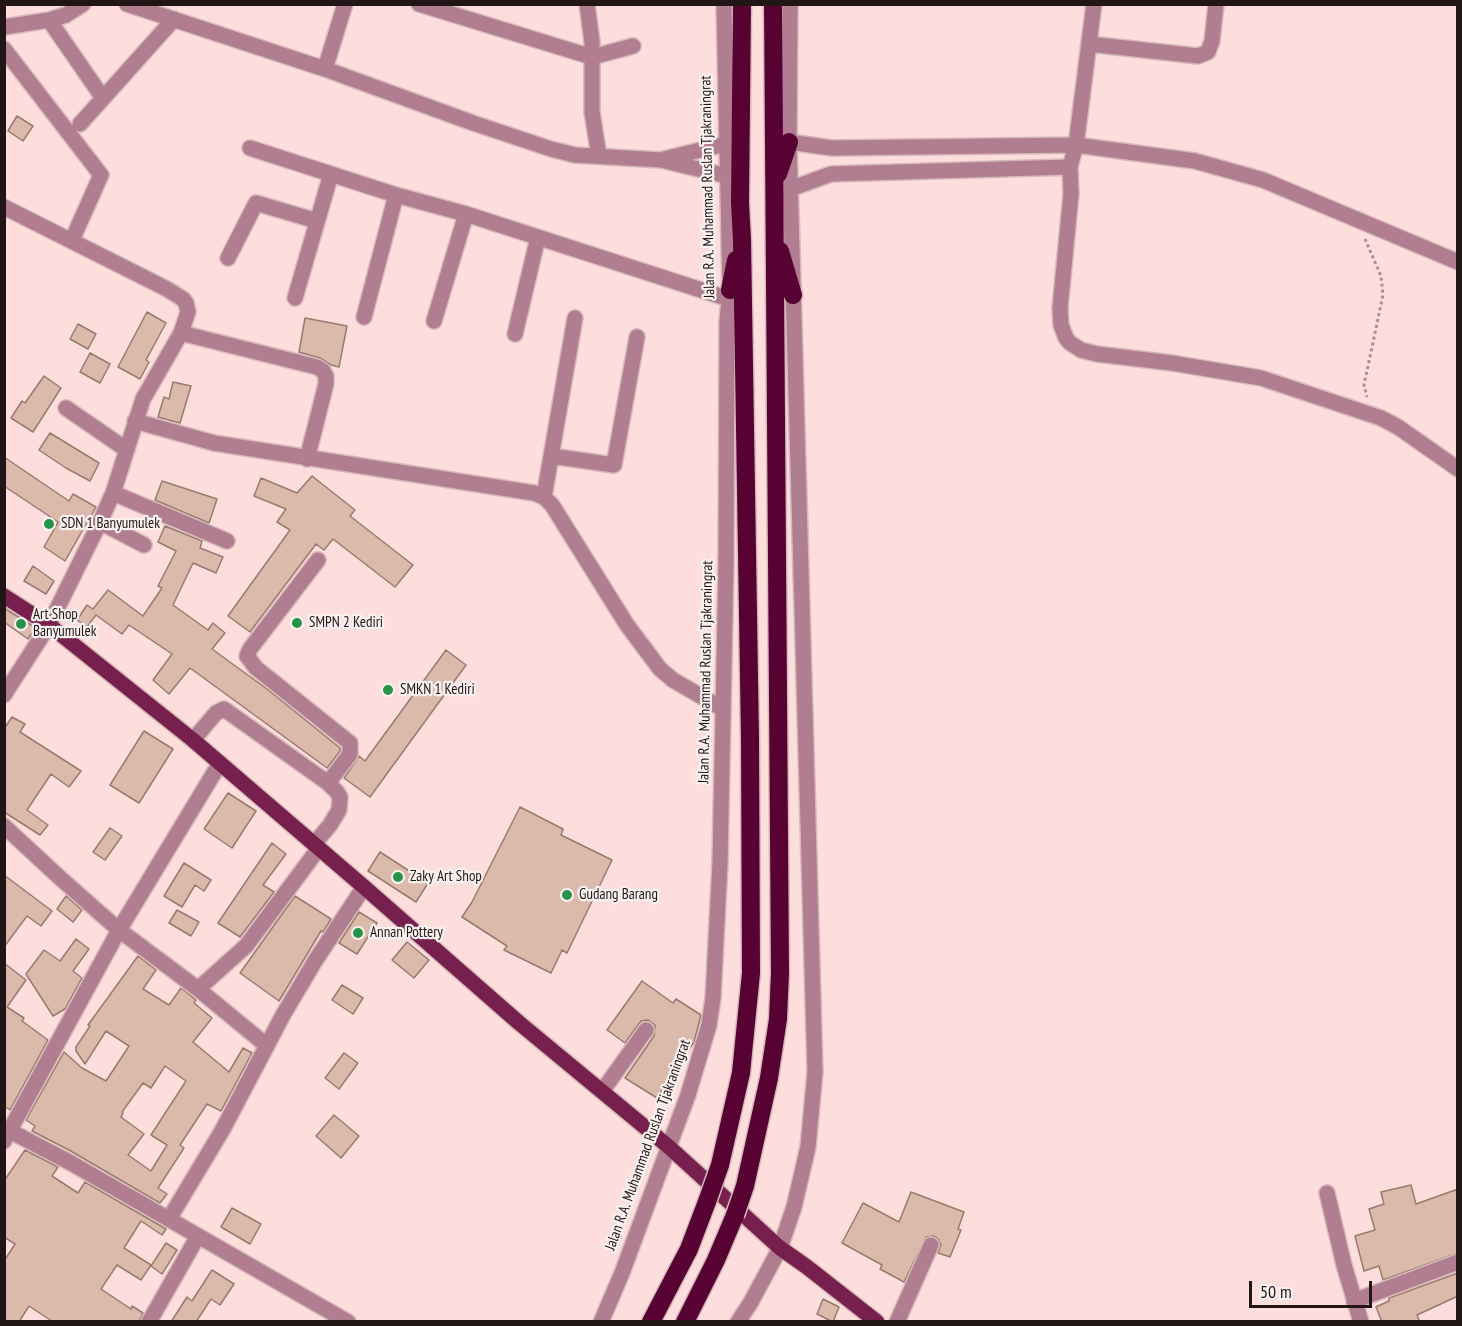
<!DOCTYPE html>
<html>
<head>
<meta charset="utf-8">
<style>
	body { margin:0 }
	#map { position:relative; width:1462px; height:1326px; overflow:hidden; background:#fddedd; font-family:"PT Sans Narrow",sans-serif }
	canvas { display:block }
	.frame { position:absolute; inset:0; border:6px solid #221515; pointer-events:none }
	.scale { position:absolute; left:1249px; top:1281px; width:123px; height:27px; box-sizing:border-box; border:3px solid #221515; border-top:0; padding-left:8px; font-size:18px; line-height:21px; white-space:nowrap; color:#221515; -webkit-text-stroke:4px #faf2f1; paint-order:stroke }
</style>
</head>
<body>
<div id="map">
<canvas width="1462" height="1326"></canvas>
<div class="frame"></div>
<div class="scale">50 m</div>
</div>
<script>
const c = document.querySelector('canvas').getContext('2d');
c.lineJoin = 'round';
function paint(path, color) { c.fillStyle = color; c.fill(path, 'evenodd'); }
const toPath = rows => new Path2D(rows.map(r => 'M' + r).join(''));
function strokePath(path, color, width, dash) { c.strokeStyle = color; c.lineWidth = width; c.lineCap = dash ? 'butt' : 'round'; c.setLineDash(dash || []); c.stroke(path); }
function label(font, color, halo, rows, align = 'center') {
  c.font = font + ' "PT Sans Narrow",sans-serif'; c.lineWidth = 4.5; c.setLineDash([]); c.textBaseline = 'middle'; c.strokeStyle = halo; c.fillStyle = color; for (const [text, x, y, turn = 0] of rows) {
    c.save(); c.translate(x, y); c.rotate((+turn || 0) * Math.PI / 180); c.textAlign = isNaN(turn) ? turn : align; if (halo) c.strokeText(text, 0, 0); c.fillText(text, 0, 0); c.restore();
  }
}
const building = toPath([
	[17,116,33,126,23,141,8,131,17,116],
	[147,312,166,323,146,360,149,362,140,379,118,367,147,312],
	[305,318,347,326,339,367,331,365,320,358,299,352,305,318],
	[78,324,96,334,88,349,70,339,78,324],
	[90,353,110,364,100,383,80,372,90,353],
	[44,376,61,388,33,432,11,418,22,401,25,403,44,376],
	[173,382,191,386,180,423,158,417,164,397,169,399,173,382],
	[50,433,99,463,90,481,66,468,39,450,50,433],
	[4,457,69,501,73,494,96,507,65,561,44,547,58,522,4,486,4,457],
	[312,476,355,510,350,516,413,565,395,587,333,539,324,550,316,544,250,632,228,616,290,530,277,522,286,509,254,496,261,478,297,493,312,476],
	[162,481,217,499,209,523,155,500,162,481],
	[165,526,202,541,200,548,223,557,216,573,193,563,173,605,208,630,213,623,225,633,212,649,267,689,340,748,340,751,327,768,190,668,169,694,153,680,172,654,129,625,122,634,96,615,87,627,77,620,87,605,93,609,108,590,143,616,162,588,158,586,176,551,158,542,165,526],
	[33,566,54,581,46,594,24,581,33,566],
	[4,608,36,628,28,639,4,622,4,608],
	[446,650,466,665,370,797,344,778,359,756,365,761,446,650],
	[12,717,25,724,20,732,81,771,69,787,51,774,27,810,48,825,40,835,4,812,4,729,12,717],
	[144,731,173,749,139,803,110,785,144,731],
	[228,793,256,811,232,848,204,829,228,793],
	[520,807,563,829,561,835,612,860,567,953,562,950,551,973,504,950,507,946,462,917,472,902,520,807],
	[110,828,122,836,105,860,93,852,110,828],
	[272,843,286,854,263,885,274,892,240,937,218,923,272,843],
	[380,852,428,883,416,902,368,871,380,852],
	[184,863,211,880,204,891,195,885,182,907,164,896,184,863],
	[4,875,52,911,41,926,27,916,4,947,4,875],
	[66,896,82,910,73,922,57,909,66,896],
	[295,896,331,919,323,932,321,931,279,1001,240,973,295,896],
	[177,910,199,922,191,936,169,923,177,910],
	[359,912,377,923,357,954,339,943,359,912],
	[76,939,89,949,73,971,82,978,65,1009,53,1016,26,974,44,950,60,961,76,939],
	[407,942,429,960,414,978,392,960,407,942],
	[138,956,156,970,143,989,169,1005,181,988,196,1000,194,1003,212,1018,193,1042,229,1072,243,1048,252,1053,221,1111,207,1104,180,1145,184,1148,158,1188,167,1194,160,1203,69,1150,32,1131,35,1126,26,1120,64,1052,82,1068,106,1081,129,1046,106,1031,85,1064,76,1051,76,1047,90,1026,88,1025,138,956],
	[165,1066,186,1081,151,1135,167,1145,151,1171,128,1155,144,1134,121,1117,123,1113,122,1112,143,1083,151,1088,165,1066],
	[4,963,26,980,7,1007,24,1018,22,1021,48,1040,10,1110,4,1106,4,963],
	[642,981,673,1003,676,999,701,1015,694,1042,657,1098,625,1078,654,1036,655,1025,648,1020,641,1021,625,1043,607,1030,642,981],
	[342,985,363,998,353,1014,332,1000,342,985],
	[344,1053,358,1063,339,1089,325,1078,344,1053],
	[334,1115,359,1136,341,1158,316,1136,334,1115],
	[25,1150,58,1167,52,1176,78,1193,85,1182,166,1229,162,1235,141,1221,124,1248,151,1265,141,1280,117,1265,101,1289,131,1309,132,1306,143,1313,139,1322,53,1322,29,1306,19,1322,4,1322,4,1261,15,1244,4,1237,4,1181,25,1150],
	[1411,1185,1416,1204,1458,1189,1458,1253,1383,1280,1379,1266,1364,1271,1355,1236,1375,1230,1369,1209,1384,1204,1381,1192,1411,1185],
	[911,1192,964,1212,958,1229,961,1230,950,1257,938,1253,941,1245,938,1239,934,1236,926,1237,904,1282,880,1269,882,1265,842,1243,863,1203,899,1222,911,1192],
	[232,1208,261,1224,250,1244,221,1227,232,1208],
	[166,1243,177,1250,162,1274,151,1266,166,1243],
	[212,1270,234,1284,220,1305,211,1299,196,1322,171,1322,187,1297,192,1301,212,1270],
	[1458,1273,1458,1296,1417,1315,1420,1322,1382,1322,1376,1307,1389,1301,1389,1298,1458,1273],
	[823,1299,839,1307,833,1322,817,1314,823,1299]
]);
const path = toPath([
	[1365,239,1381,276,1383,295,1364,385,1367,397]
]);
const minor = toPath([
	[127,4,325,69,473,123,551,149,575,155,661,160,727,176],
	[419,4,592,57,633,46],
	[587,4,592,42,592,112,599,156],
	[1094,4,1076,145,1195,161,1263,180,1458,262],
	[49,20,103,98],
	[4,27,49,20,66,15,83,4],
	[1089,44,1198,56,1208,52,1212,41,1216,4],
	[4,49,101,175,72,240],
	[325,69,345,4],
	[80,124,174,19],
	[789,142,832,148,1076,145,1070,167,1071,194,1060,308,1061,325,1066,338,1070,343,1081,350,1097,354,1172,363,1261,378,1381,418,1398,427,1458,469],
	[250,148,396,195,466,214,729,299],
	[664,159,725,144],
	[790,189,831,174,1070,167],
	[4,207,167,289,183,299,186,303,188,312,181,333,143,399,113,493,100,522,49,625,4,695],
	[228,258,256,203,317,221],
	[295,298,331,174],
	[364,317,396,195],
	[434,321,466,214],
	[181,333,317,367,323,371,326,376,326,384,307,459],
	[515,334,538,237],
	[66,408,127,450],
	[135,421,214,443,534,493,544,497,552,505,627,625,660,669,673,680,723,709],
	[551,456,614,465,637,337],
	[113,493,227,541],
	[544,497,575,318],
	[100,522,144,545],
	[318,560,250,649,247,656,256,668,350,743,350,754,328,783],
	[193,740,216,713,224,709,328,783,337,792,340,797,339,810,330,825,314,844],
	[4,826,59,877,119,930,198,989,266,1045],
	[198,989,246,946,319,848],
	[603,1090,646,1030],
	[10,1131,71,1163,348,1322],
	[4,1141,119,930,220,763],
	[1327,1193,1344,1265,1361,1322],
	[169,1219,223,1129,283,1015,315,961,364,887],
	[1354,1301,1458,1262],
	[149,1322,198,1236],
	[601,1322,622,1273,688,1095,709,1025,713,998,720,863,726,564,727,321,730,290,724,4],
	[738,1322,751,1302,780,1248,794,1207,808,1147,815,1072,789,142,790,4],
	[897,1322,931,1245]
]);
const major = toPath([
	[4,596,49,625,193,740,364,887,518,1022,669,1147,780,1248,807,1267,877,1322]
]);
const highway = toPath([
	[778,174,789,142],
	[780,251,793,295],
	[730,290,736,260],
	[720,1165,741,1073,751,973,750,739,742,240,740,203,742,4],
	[745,1186,769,1078,778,1019,780,973,773,4],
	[651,1322,689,1249,708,1199],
	[685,1322,716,1260,735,1215]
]);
const highwayBridge = toPath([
	[708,1199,720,1165],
	[735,1215,745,1186]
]);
const markers = [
	[49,524,6,"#28934a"],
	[297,623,6,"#28934a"],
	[21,624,6,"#28934a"],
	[388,690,6,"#28934a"],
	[398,877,6,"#28934a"],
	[567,895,6,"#28934a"],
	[358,933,6,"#28934a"]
];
const streetNames = [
	["Jalan R.A. Muhammad Ruslan Tjakraningrat",708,187,-91],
	["Jalan R.A. Muhammad Ruslan Tjakraningrat",706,672,-89],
	["Jalan R.A. Muhammad Ruslan Tjakraningrat",648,1145,-70]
];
const poiNames = [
	["SDN 1 Banyumulek",61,524],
	["Art Shop",33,615],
	["Banyumulek",33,632],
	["SMPN 2 Kediri",309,623],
	["SMKN 1 Kediri",400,690],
	["Zaky Art Shop",410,877],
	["Gudang Barang",579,895],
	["Annan Pottery",370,933]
];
paint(building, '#dbbaab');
strokePath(building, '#997a6c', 1.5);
strokePath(minor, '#d6bab9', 18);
strokePath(major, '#d6bab9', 18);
strokePath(highway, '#d6bab9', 21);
strokePath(path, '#a8908f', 3, [3, 3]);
strokePath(minor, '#b07d91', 15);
strokePath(major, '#771f4d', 15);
strokePath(highway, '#580234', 18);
strokePath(highwayBridge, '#d6bab9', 21, []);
strokePath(highwayBridge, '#580234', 18);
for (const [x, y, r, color] of markers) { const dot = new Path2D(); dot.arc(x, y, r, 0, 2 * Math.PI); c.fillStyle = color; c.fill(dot); strokePath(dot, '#faf2f1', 2); }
label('15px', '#221515', '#faf2f1', streetNames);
label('15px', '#221515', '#faf2f1', poiNames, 'left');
</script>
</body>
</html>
